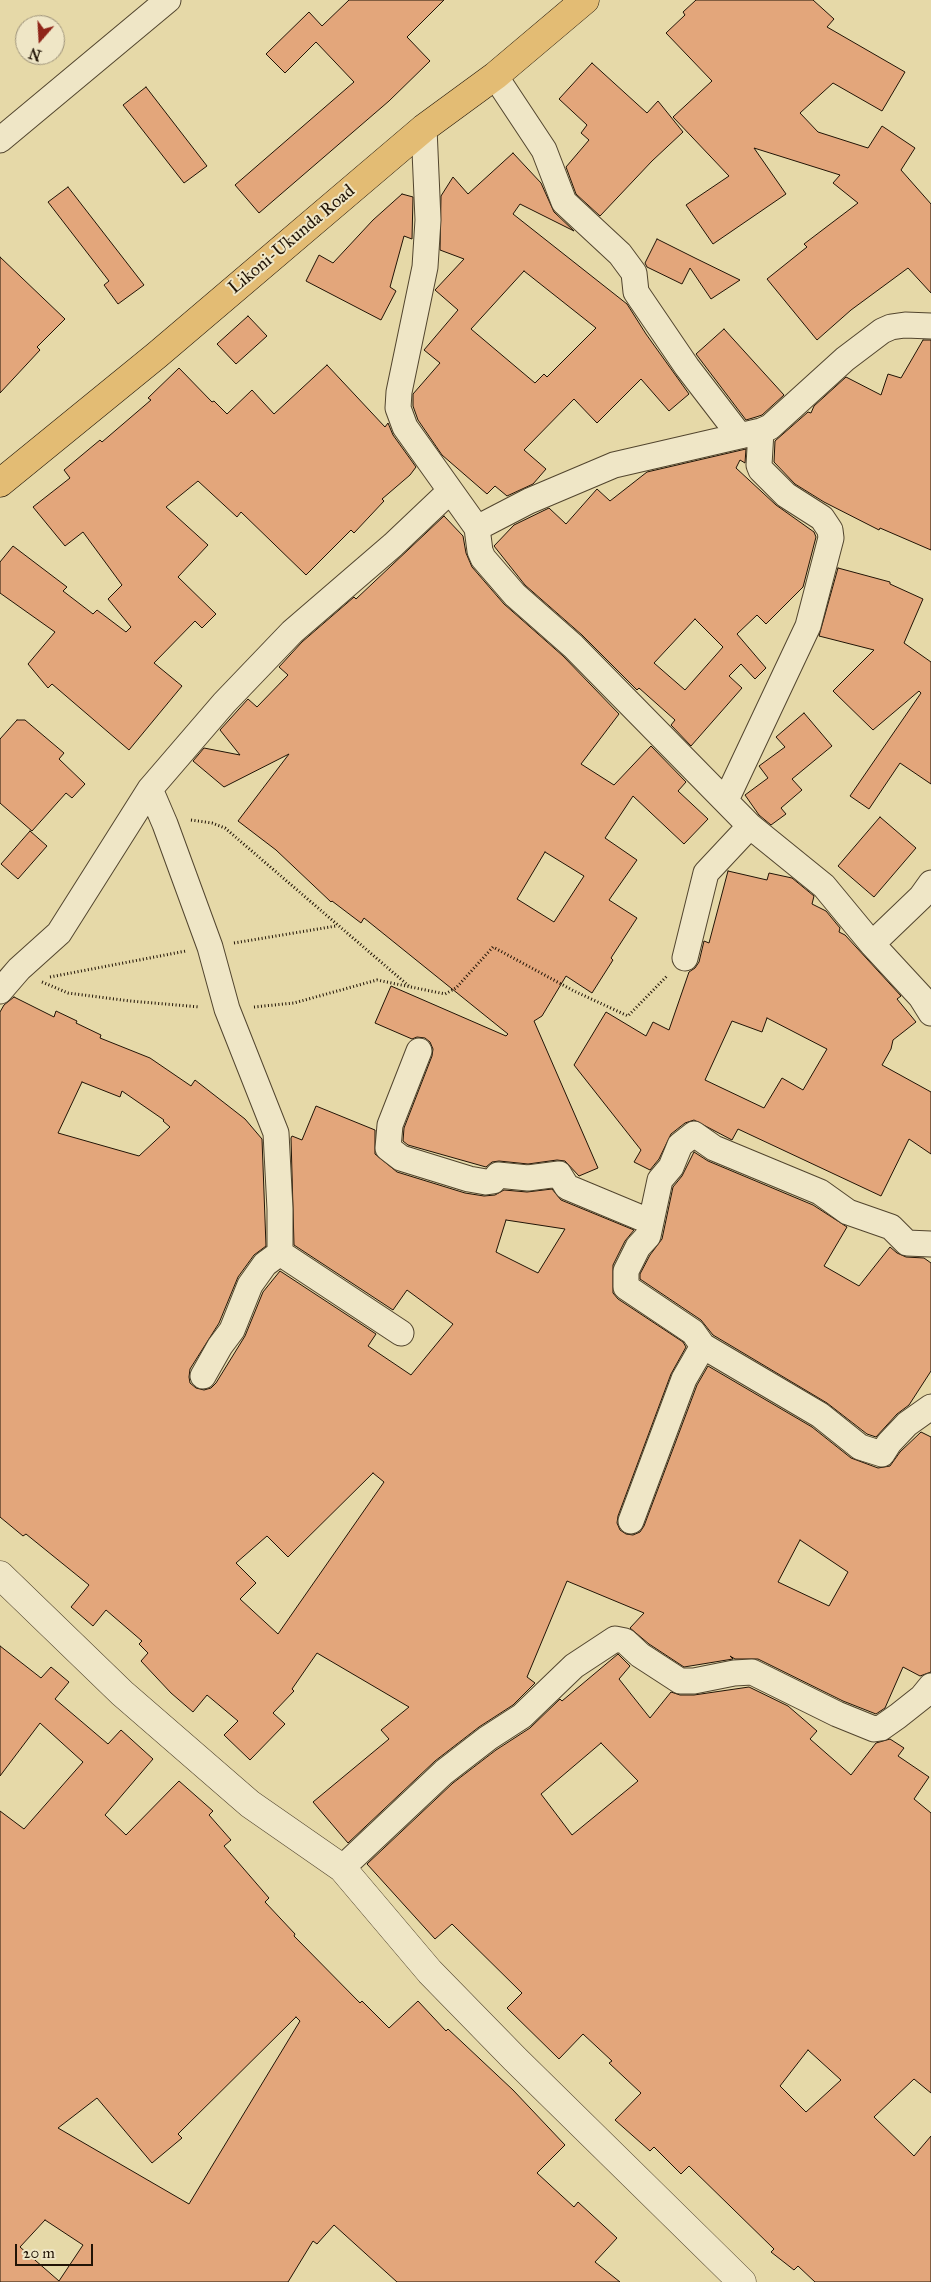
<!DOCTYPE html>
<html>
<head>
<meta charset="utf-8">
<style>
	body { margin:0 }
	#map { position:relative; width:931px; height:2282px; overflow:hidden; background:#e6d9a8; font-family:"IM FELL Great Primer",serif }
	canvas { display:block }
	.north { position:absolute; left:15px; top:15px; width:50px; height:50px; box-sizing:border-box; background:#efe6c6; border:1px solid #9d9279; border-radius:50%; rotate:199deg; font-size:14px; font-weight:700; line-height:20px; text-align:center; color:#211406 }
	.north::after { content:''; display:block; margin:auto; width:18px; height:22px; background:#8f2418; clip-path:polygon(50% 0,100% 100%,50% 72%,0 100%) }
	.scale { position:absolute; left:15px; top:2244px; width:78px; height:22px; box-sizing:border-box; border:2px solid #211406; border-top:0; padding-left:6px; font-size:15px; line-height:18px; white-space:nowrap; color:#211406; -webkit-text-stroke:4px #efe6c6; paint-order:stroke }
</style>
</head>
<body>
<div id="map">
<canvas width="931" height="2282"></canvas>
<div class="north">N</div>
<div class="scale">20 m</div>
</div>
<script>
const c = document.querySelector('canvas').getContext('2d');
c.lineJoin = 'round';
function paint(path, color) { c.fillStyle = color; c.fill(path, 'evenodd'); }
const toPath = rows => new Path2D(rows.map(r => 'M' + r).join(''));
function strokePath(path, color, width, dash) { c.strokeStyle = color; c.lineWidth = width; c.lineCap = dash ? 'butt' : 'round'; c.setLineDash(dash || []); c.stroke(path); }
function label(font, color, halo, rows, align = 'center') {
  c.font = font + ' "IM FELL Great Primer",serif'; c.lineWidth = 4; c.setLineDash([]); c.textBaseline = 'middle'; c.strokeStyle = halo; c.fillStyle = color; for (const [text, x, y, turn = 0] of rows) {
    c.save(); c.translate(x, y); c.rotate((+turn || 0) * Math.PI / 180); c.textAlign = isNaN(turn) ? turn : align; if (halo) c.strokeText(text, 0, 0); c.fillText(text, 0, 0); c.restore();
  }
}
const building = toPath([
	[349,0,444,0,407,37,430,61,389,101,259,213,235,185,354,82,316,42,285,73,266,54,309,12,322,26,349,0],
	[696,0,813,0,834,19,827,27,905,72,882,111,833,83,800,113,818,132,868,148,882,126,915,148,901,170,931,204,931,293,908,268,851,310,817,340,767,279,807,247,804,244,858,203,833,183,840,175,754,148,786,194,713,244,686,205,729,176,673,117,712,81,666,33,685,15,683,12,696,0],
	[592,63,647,113,658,101,683,132,652,161,600,216,576,194,566,167,589,140,581,133,587,125,559,99,592,63],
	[146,87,207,166,184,183,123,105,146,87],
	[513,153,541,183,554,212,574,231,520,204,513,214,627,304,646,334,689,394,669,411,641,379,597,423,574,399,524,450,546,469,533,484,507,496,495,486,487,494,442,455,418,420,413,406,413,394,440,363,424,350,458,310,435,290,464,259,440,250,441,196,453,177,468,194,513,153],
	[524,271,596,328,547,377,544,374,535,383,471,329,524,271],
	[68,187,144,285,118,304,104,285,109,281,48,202,68,187],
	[402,194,413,197,412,239,404,236,390,287,396,291,381,320,306,281,319,255,333,263,373,220,402,194],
	[657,239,695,258,740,280,711,299,690,268,682,284,647,267,645,263,657,239],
	[0,257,65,319,37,347,40,350,0,393,0,257],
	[248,316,267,336,236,364,217,344,248,316],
	[724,329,784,395,762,415,756,417,746,420,696,354,724,329],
	[923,340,931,340,931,550,880,528,879,530,824,502,795,484,774,462,775,441,808,412,811,413,814,406,846,377,881,395,888,374,901,378,923,340],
	[327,365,385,427,388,423,393,435,416,467,410,475,382,499,384,501,354,533,351,530,306,575,241,512,237,517,198,481,166,507,208,545,178,577,216,614,202,628,195,621,154,663,182,686,129,750,52,684,48,688,28,664,55,632,0,593,0,562,13,546,67,587,63,591,93,614,97,610,126,632,131,627,108,599,122,585,83,532,65,546,33,507,70,478,64,470,100,440,102,442,151,400,148,398,179,368,212,402,214,401,227,414,252,390,274,414,327,365],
	[746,449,745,463,740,460,736,468,776,505,814,532,816,537,803,587,766,624,757,615,737,634,766,668,755,679,741,664,729,676,742,688,691,746,671,725,675,720,639,688,637,690,582,635,525,585,494,546,514,525,549,508,566,524,597,489,610,501,647,472,746,449],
	[695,619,723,647,685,690,654,663,695,619],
	[444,516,463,536,466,553,472,567,504,604,563,656,619,714,581,764,614,785,651,746,686,782,678,791,708,819,684,844,633,796,605,838,637,860,609,900,637,918,611,958,613,960,592,993,566,976,542,1016,534,1021,598,1168,579,1176,565,1161,557,1160,528,1164,499,1161,492,1162,486,1167,408,1145,403,1141,404,1128,432,1056,433,1049,430,1042,425,1038,417,1037,412,1039,375,1023,391,986,506,1036,508,1034,364,918,361,923,332,901,331,902,276,850,238,821,289,754,224,787,193,761,204,748,240,755,220,730,248,699,257,707,288,675,279,667,302,642,354,597,356,599,444,516],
	[545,852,584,876,554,922,517,899,545,852],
	[838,568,890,582,890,584,923,599,904,643,931,662,931,784,900,763,869,809,850,796,921,693,919,691,873,730,833,691,874,650,819,636,838,568],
	[804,713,832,746,792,779,802,790,781,808,786,814,771,825,759,815,745,795,768,778,759,766,785,747,776,737,804,713],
	[17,720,25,720,64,753,59,759,85,784,72,798,66,793,32,831,0,803,0,739,17,720],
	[880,817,916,848,874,897,838,866,880,817],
	[30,831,47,846,18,879,1,864,30,831],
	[728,871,767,880,769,873,792,878,814,896,812,904,826,911,840,928,839,932,845,935,901,996,897,999,916,1022,893,1040,891,1049,882,1065,931,1092,931,1154,909,1139,881,1196,738,1129,732,1140,694,1120,685,1123,671,1134,659,1159,650,1170,634,1162,641,1150,574,1065,606,1012,646,1036,653,1022,669,1030,689,972,695,968,699,962,704,941,709,943,728,871],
	[767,1018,827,1049,803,1090,782,1078,764,1108,705,1080,732,1021,762,1032,767,1018],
	[14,997,54,1017,56,1011,77,1021,76,1023,101,1035,100,1038,150,1058,191,1086,195,1080,245,1119,262,1139,266,1246,254,1255,238,1277,219,1323,190,1369,189,1377,190,1383,196,1388,204,1390,211,1388,216,1383,245,1336,263,1292,280,1271,376,1334,368,1346,411,1375,453,1324,407,1290,393,1310,294,1245,291,1138,292,1136,302,1140,316,1106,375,1130,375,1154,397,1172,465,1193,484,1196,495,1195,504,1190,527,1192,552,1189,561,1200,634,1230,625,1241,613,1265,613,1293,618,1299,683,1342,686,1347,671,1374,618,1516,617,1523,620,1530,626,1534,633,1535,640,1532,644,1526,697,1385,708,1366,812,1427,851,1458,878,1468,890,1466,900,1452,921,1432,931,1437,931,1672,920,1676,903,1667,885,1708,876,1714,843,1701,758,1659,735,1659,730,1656,733,1659,684,1667,649,1644,630,1628,644,1613,567,1581,527,1677,535,1683,513,1705,479,1727,435,1761,348,1843,313,1802,389,1739,381,1730,409,1707,317,1653,292,1689,294,1691,273,1713,285,1724,250,1760,224,1735,238,1721,207,1695,193,1712,171,1693,141,1661,148,1653,139,1644,142,1641,106,1610,93,1626,71,1607,89,1585,26,1534,23,1536,0,1517,0,1012,4,1005,14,997],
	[82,1082,120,1097,122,1091,164,1120,163,1121,170,1127,139,1156,58,1133,82,1082],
	[506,1220,565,1229,538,1273,496,1252,506,1220],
	[373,1473,384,1482,278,1634,240,1599,256,1583,236,1563,267,1536,288,1557,373,1473],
	[800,1540,848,1572,829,1606,778,1582,800,1540],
	[694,1152,708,1161,813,1205,847,1227,824,1266,859,1286,890,1247,897,1253,906,1257,924,1258,931,1263,931,1371,909,1405,897,1414,876,1437,867,1434,827,1403,713,1335,701,1320,640,1279,640,1274,650,1255,662,1239,673,1187,682,1176,694,1152],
	[0,1646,41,1678,51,1667,69,1682,55,1699,108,1744,121,1730,153,1759,105,1815,126,1835,179,1781,213,1811,209,1815,231,1840,224,1846,269,1898,265,1902,295,1934,294,1936,360,2003,362,2001,389,2028,418,2001,446,2031,448,2029,513,2090,565,2145,537,2173,574,2207,578,2202,617,2238,595,2262,620,2282,397,2282,334,2225,317,2244,313,2241,288,2282,0,2282,0,1811,24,1829,83,1762,40,1723,0,1776,0,1646],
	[296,2017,300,2021,189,2204,58,2128,97,2098,152,2163,182,2138,178,2134,296,2017],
	[45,2220,83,2245,59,2281,20,2247,45,2220],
	[618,1654,630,1666,619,1679,650,1718,671,1692,680,1695,694,1695,749,1687,788,1706,817,1731,810,1739,851,1775,876,1743,890,1739,904,1748,898,1756,929,1777,914,1799,931,1813,931,2093,914,2079,874,2117,914,2156,931,2136,931,2282,815,2282,798,2266,794,2270,771,2252,774,2249,689,2166,681,2174,654,2147,650,2151,615,2120,641,2093,609,2063,612,2061,583,2034,559,2059,507,2008,522,1993,452,1924,435,1939,367,1864,453,1783,496,1750,530,1728,560,1699,562,1701,618,1654],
	[601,1743,638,1781,572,1835,541,1794,601,1743],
	[808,2050,841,2080,806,2112,780,2086,808,2050]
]);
const path = toPath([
	[191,820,212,823,225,828,410,987],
	[234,943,336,926],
	[50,977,186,951],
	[42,982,68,993,130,1001,200,1007],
	[254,1007,294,1003,377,980,445,994,456,988,493,947,574,991,628,1016,667,976]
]);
const minor = toPath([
	[495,76,544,150,564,202,620,254,634,273,636,292,640,298,687,367,740,436],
	[424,128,428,220,425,267,399,392,398,408,405,427,477,528,480,551,483,558,515,595,573,646,750,826,824,886,872,944,921,997,931,1013],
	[0,140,168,0],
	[477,528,529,501,614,465,761,431,770,427,845,359,882,331,891,327,905,325,931,326],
	[150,789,165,824,210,947,227,1009,276,1133,280,1209,280,1253,401,1333],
	[726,800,808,626,831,538,830,530,822,518,786,495,761,470,759,465,761,431],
	[872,944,921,897,931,883],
	[685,958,706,873,750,826],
	[0,991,19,969,59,933,150,789,224,703,292,632,393,545,450,491],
	[419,1051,390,1125,388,1148,401,1158,469,1179,486,1182,493,1181,498,1175,528,1178,559,1174,567,1187,651,1222,648,1236,638,1247,626,1271,626,1287,693,1332,703,1346,684,1379,631,1521],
	[651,1222,660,1180,671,1167,680,1145,694,1134,714,1148,820,1192,848,1212,891,1227,907,1243,931,1244],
	[703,1346,820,1415,860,1447,882,1454,889,1443,907,1424,931,1407],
	[203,1376,220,1346,232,1330,250,1285,265,1264,280,1253],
	[342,1868,444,1772,488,1738,522,1716,574,1666,615,1639,625,1641,640,1655,680,1681,694,1681,734,1673,752,1672,837,1714,874,1729,881,1728,898,1716,922,1697,931,1686]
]);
const tertiary = toPath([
	[0,1575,122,1693,250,1804,342,1868,430,1972,515,2059,742,2282]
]);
const trunk = toPath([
	[0,483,157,355,424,128,495,76,585,0]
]);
const streetNames = [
	["Likoni-Ukunda Road",292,240,-40]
];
paint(building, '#e3a67b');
strokePath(building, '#211406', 1);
strokePath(minor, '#52452e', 27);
strokePath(tertiary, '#52452e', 29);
strokePath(trunk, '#211406', 29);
strokePath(path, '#211406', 3, [1, 2.5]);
strokePath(minor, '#efe6c6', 25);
strokePath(tertiary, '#efe6c6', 28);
strokePath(trunk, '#e3bc74', 28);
label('18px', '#211406', '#efe6c6', streetNames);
</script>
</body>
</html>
